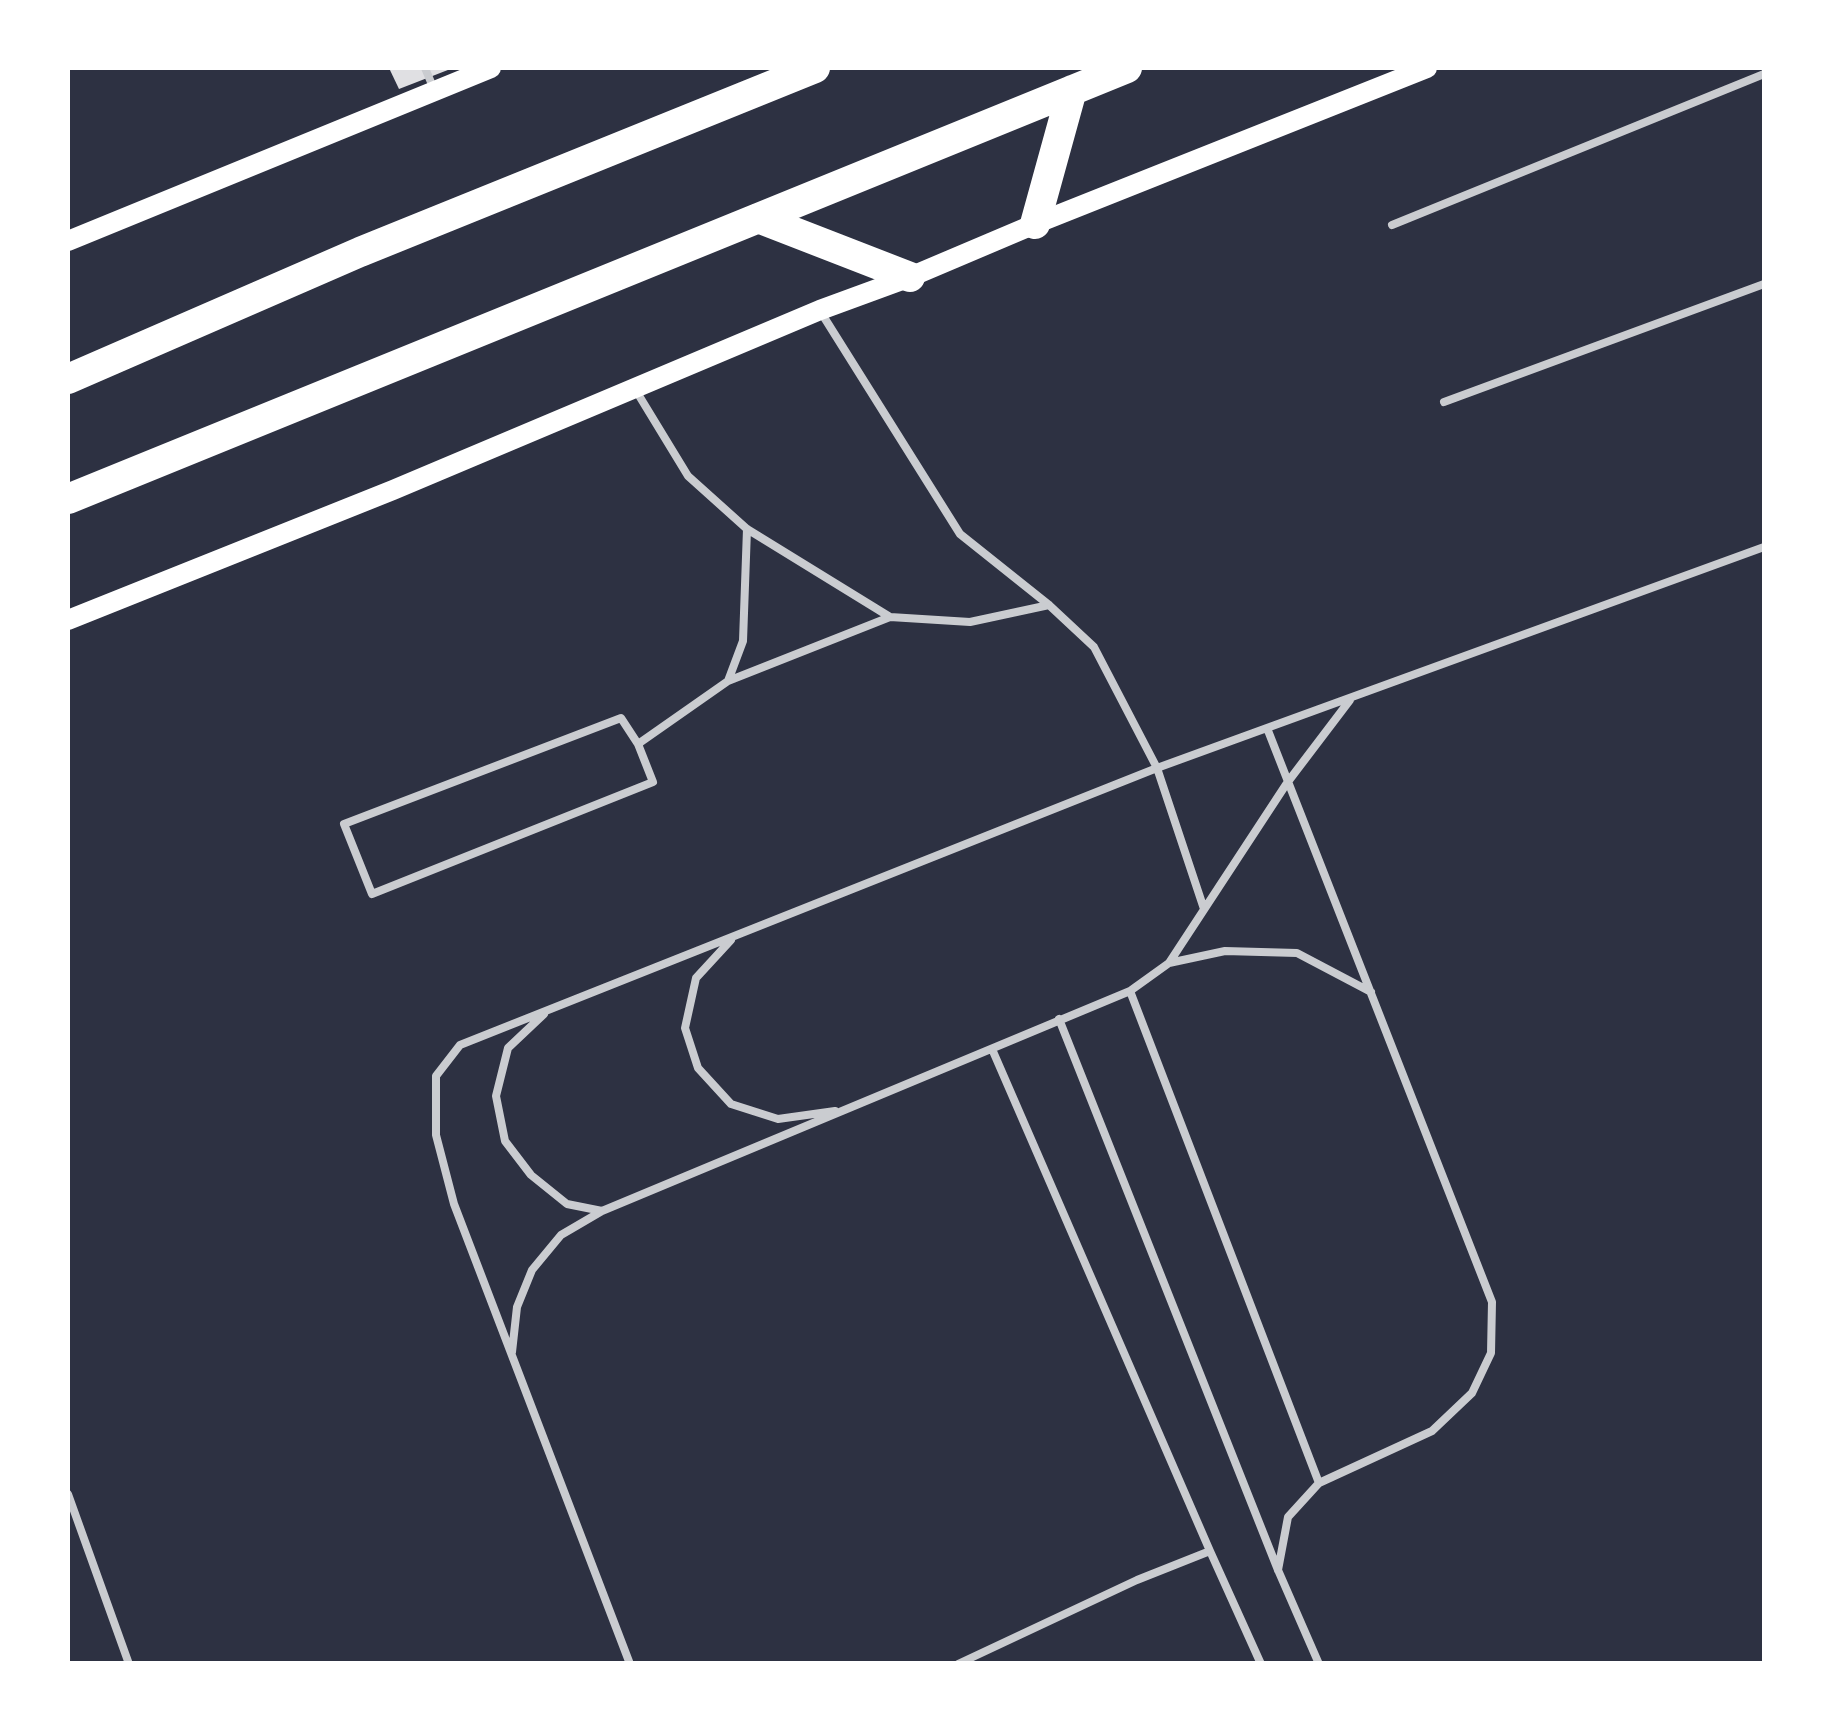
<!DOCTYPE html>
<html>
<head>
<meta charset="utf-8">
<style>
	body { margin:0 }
	#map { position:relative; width:1832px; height:1731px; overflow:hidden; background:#2d3142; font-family:"Nunito Sans",sans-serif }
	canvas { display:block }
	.frame { position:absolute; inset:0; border:70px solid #fff; pointer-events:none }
</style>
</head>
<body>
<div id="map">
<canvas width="1832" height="1731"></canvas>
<div class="frame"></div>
</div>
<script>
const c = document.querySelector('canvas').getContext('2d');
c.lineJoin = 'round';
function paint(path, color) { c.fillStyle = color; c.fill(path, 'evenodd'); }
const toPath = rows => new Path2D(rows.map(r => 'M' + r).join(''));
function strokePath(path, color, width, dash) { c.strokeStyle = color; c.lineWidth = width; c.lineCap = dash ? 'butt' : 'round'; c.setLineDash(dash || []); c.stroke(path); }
const building = toPath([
	[389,68,453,68,399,89]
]);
const service = toPath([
	[425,68,433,87],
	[1392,225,1764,74],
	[822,314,960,534,1049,605,1094,647,1157,768,1204,909],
	[635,389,688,476,747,529,890,617,970,622,1049,605],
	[1444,402,1764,284],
	[728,681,890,617],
	[1267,728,1492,1302,1491,1353,1472,1393,1432,1431,1319,1483,1288,1517,1278,1570],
	[638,744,621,718,344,824,372,894,653,782,638,744,728,681,743,641,747,529],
	[731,940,696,978,685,1028,698,1068,731,1104,778,1119,835,1111],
	[1169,963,1287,783,1350,700],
	[1130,991,1319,1483],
	[544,1014,508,1048,496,1096,505,1141,531,1175,567,1204,602,1211],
	[1059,1019,1278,1570,1319,1664],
	[992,1049,1210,1551,1261,1664],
	[512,1352,517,1307,532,1270,561,1235,602,1211,1130,991,1169,963,1225,951,1297,953,1371,992],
	[68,1494,129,1664],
	[630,1664,454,1204,436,1135,436,1076,460,1045,1157,768,1764,547],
	[958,1664,1137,1580,1210,1551]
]);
const secondary = toPath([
	[68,241,491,68],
	[68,620,393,490,820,310,910,277,1035,224,1427,68]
]);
const motorway = toPath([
	[758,218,910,277],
	[1035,224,1072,90],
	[68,379,360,252,815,68],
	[68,499,1127,68]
]);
paint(building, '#e0e0e3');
strokePath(service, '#caccd0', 8);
strokePath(secondary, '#fff', 20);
strokePath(motorway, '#fff', 30);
</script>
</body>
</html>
